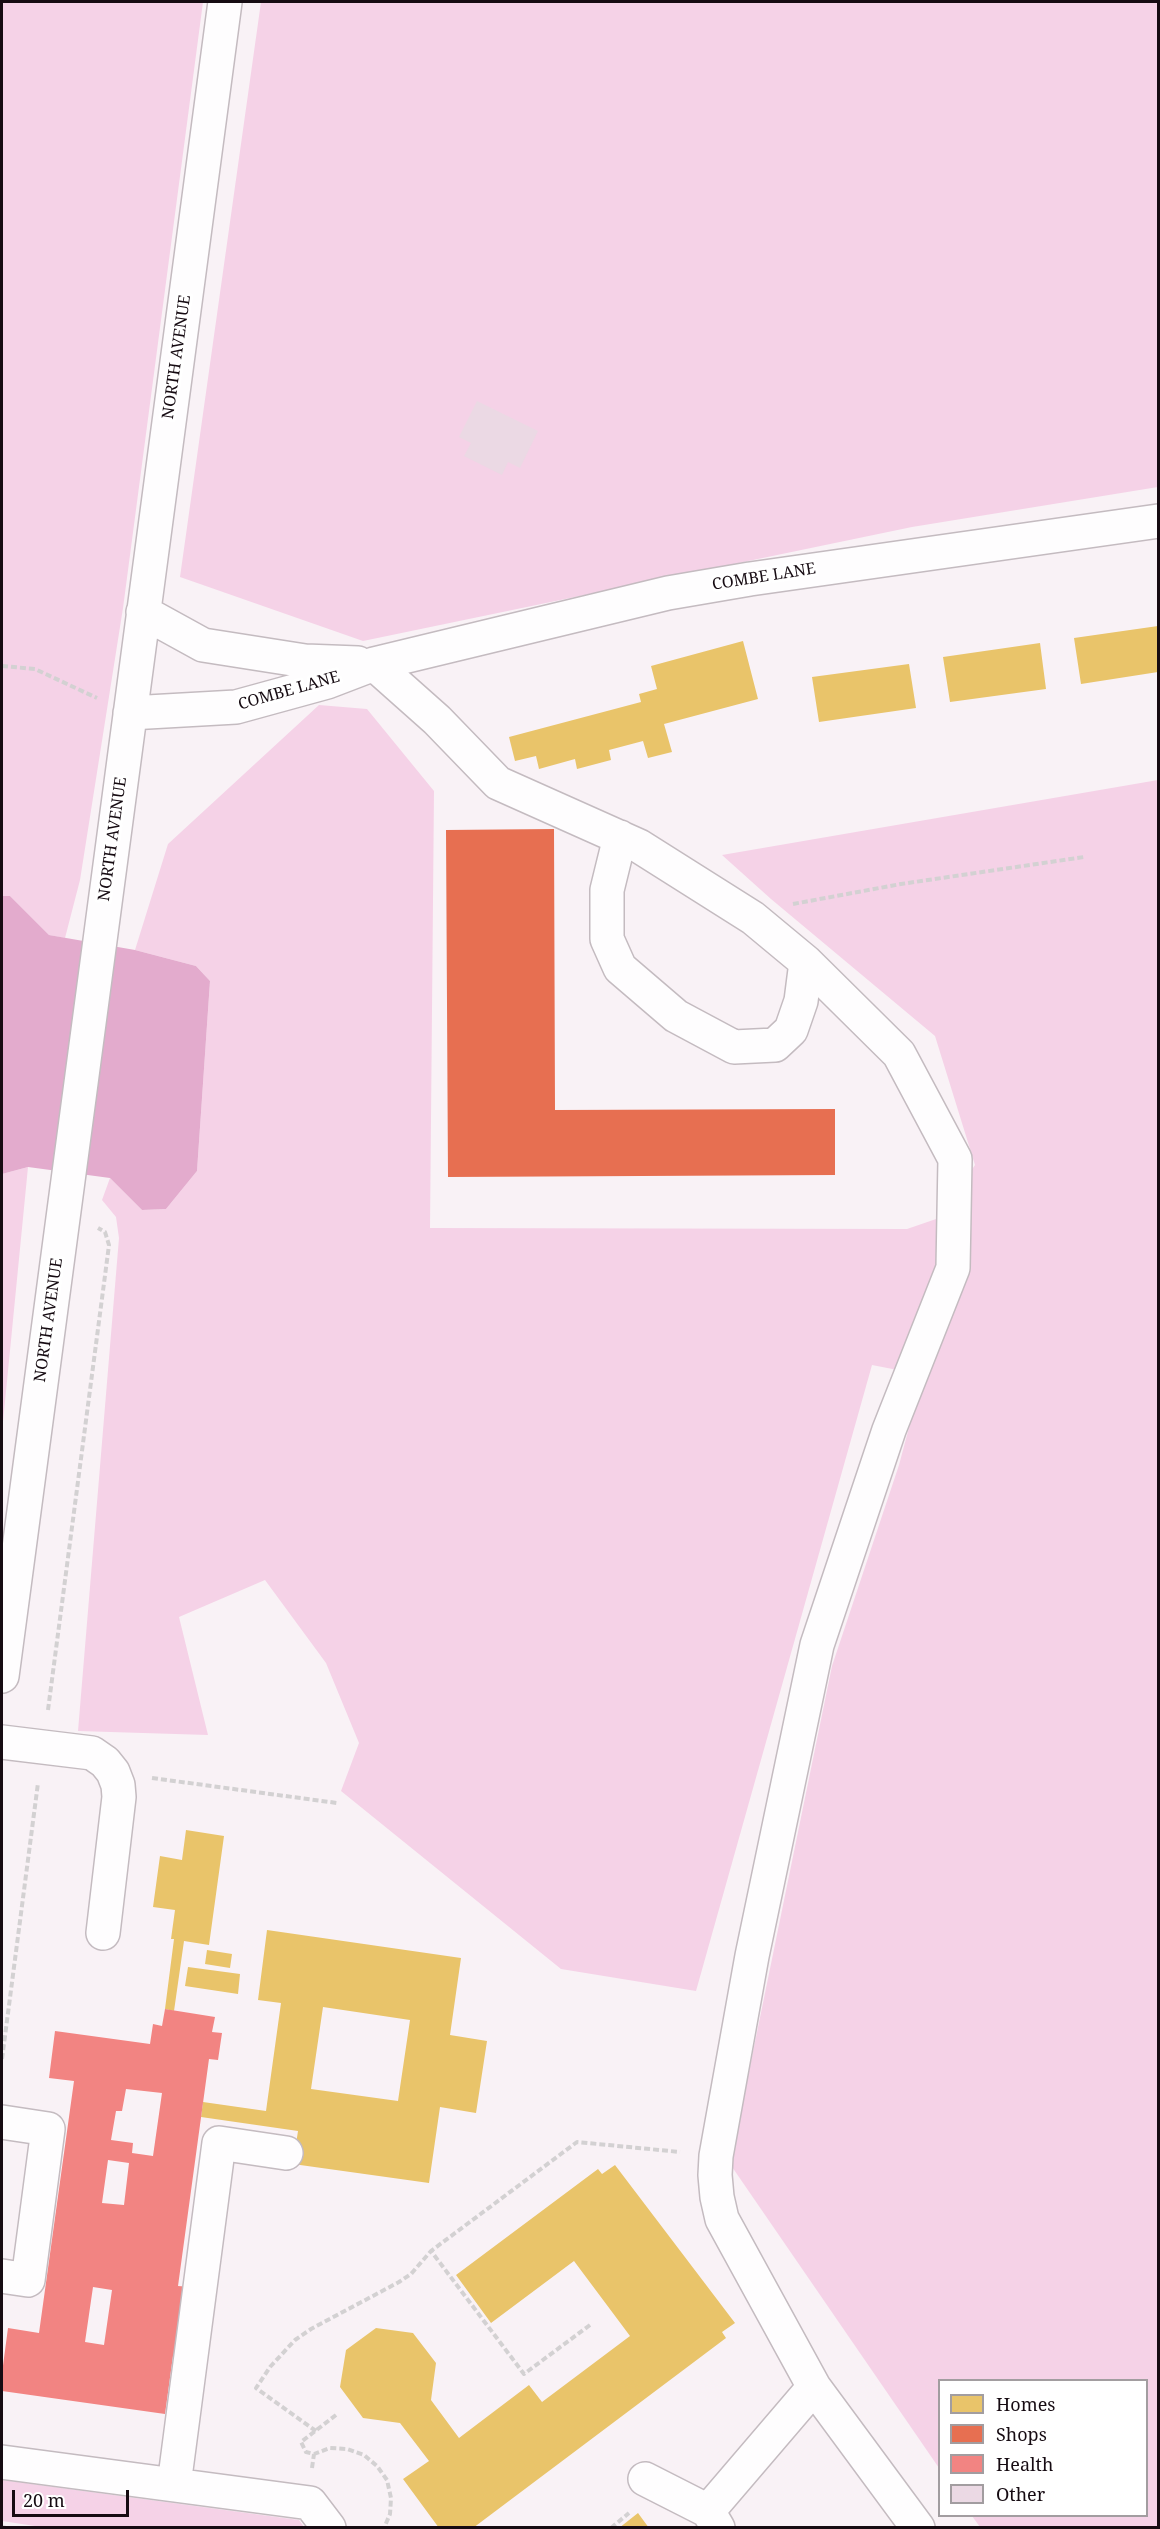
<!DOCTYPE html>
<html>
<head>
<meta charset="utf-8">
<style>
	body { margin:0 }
	#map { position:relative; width:1160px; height:2529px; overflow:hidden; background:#f9f2f6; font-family:"Noto Serif",serif }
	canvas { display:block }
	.frame { position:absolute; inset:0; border:3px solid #160b12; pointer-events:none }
	.legend { position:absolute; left:938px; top:2379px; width:210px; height:138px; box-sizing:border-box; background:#fff; border:2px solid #a29da0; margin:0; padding:8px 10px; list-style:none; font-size:18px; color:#160b12 }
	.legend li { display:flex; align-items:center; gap:12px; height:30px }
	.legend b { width:30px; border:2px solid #a29da0 }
	.scale { position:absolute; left:12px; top:2490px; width:117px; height:27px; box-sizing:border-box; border:3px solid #160b12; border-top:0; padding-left:8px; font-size:18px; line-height:21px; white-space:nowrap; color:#160b12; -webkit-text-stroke:4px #fff; paint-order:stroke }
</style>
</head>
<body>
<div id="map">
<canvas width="1160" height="2529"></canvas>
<div class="frame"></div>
<ul class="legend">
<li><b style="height:16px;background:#e9c46a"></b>Homes</li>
<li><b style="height:16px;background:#e76f51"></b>Shops</li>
<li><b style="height:16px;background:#f28482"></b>Health</li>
<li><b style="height:16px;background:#ebd9e4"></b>Other</li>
</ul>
<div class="scale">20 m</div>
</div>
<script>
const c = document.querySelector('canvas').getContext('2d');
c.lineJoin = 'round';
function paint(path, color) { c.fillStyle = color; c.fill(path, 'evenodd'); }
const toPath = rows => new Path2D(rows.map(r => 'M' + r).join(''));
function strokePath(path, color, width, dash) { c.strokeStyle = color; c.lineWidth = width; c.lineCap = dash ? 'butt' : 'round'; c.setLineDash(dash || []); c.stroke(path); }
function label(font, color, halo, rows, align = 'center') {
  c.font = font + ' "Noto Serif",serif'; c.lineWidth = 6; c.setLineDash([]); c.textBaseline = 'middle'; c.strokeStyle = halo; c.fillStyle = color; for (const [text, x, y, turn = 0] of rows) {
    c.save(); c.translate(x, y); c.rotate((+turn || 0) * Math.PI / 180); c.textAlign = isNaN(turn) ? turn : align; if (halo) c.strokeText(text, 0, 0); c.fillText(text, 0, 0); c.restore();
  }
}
const green = toPath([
	[2,2,203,2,123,608,80,880,65,938,49,935,10,896,2,896],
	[261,2,1158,2,1158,487,912,527,363,641,180,577],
	[319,705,367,709,434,791,430,1228,907,1229,939,1218,975,1165,935,1036,771,899,722,855,1158,780,1158,2527,980,2527,972,2516,1146,2516,1146,2380,940,2380,939,2468,730,2164,832,1666,899,1465,923,1375,872,1365,696,1991,561,1969,341,1791,359,1743,326,1663,265,1580,179,1617,208,1735,78,1731,119,1238,116,1217,102,1200,110,1178,142,1210,166,1209,197,1171,210,981,196,966,135,950,168,844],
	[28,1167,2,1432,2,1174],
	[2,2480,299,2520,304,2527,48,2528,2,2521]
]);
const water = toPath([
	[2,896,10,896,49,935,135,950,196,966,210,981,197,1171,166,1209,142,1210,110,1178,28,1167,2,1174]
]);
const homes = toPath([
	[1158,626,1158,672,1081,684,1074,638],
	[743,641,758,699,664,724,672,752,648,758,643,741,609,750,611,760,577,769,575,759,539,769,536,756,515,761,509,737,641,702,639,694,657,689,651,666],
	[1040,643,1046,689,950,702,943,657],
	[909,664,916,708,819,722,812,677],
	[186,1830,224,1836,209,1945,184,1941,174,2011,165,2009,174,1939,171,1939,175,1910,153,1907,160,1856,182,1860],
	[267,1930,461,1958,450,2035,487,2041,476,2113,440,2107,429,2183,293,2164,298,2131,201,2117,203,2102,266,2111,281,2003,258,2000],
	[323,2007,410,2020,398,2101,311,2089],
	[207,1950,232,1954,230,1968,205,1964],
	[188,1967,240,1974,238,1994,185,1986],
	[615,2165,735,2323,722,2332,726,2338,473,2528,439,2528,403,2479,429,2461,400,2423,363,2418,340,2387,346,2350,376,2328,413,2333,436,2363,431,2400,459,2438,529,2385,542,2402,630,2336,574,2261,491,2323,456,2275,598,2169,602,2174],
	[638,2513,649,2528,619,2528]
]);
const shops = toPath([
	[554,829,555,1110,835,1109,835,1175,448,1177,446,830]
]);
const health = toPath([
	[165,2009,215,2017,212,2032,222,2033,218,2060,209,2059,178,2286,191,2287,182,2356,173,2356,165,2414,2,2391,2,2373,8,2328,39,2333,74,2081,49,2078,55,2031,150,2044,153,2024,162,2026],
	[126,2089,162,2093,153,2156,132,2153,133,2143,111,2140,116,2111,122,2111],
	[108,2160,129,2163,124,2205,102,2203],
	[93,2287,112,2290,104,2345,85,2342]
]);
const building = toPath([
	[477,401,538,431,520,468,508,462,502,475,464,456,471,443,459,437]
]);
const path = toPath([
	[2,666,35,669,97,698],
	[793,904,901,884,1084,857],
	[48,1710,109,1245,105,1232,98,1228],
	[152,1778,337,1803],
	[2,2059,38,1783],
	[590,2325,524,2374,431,2251,577,2142,680,2152],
	[336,2415,301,2442,306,2452,314,2454,330,2448,347,2449,364,2455,377,2466,387,2480,391,2498,390,2514,384,2528],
	[316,2431,256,2388,270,2367,295,2340,311,2329,399,2282,411,2274,431,2251],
	[312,2468,314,2454],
	[2,2527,6,2528],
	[611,2528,629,2513]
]);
const minor = toPath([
	[143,612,203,645,305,661,358,663],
	[374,664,437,720,498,783,639,846,753,918,806,962,899,1054,955,1159,953,1268,889,1430,817,1645,752,1956,716,2156,715,2175,717,2197,722,2219,814,2387,918,2528],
	[130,713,236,707,327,682,374,664,668,593,750,579,1158,521],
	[620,837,607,890,607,939,620,968,676,1016,734,1047,775,1045,791,1030,801,1001,806,962],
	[2,1676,225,2],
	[2,1742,92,1753,105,1762,113,1772,118,1785,119,1797,103,1933],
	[2,2122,48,2129,28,2280,2,2276],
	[2,2462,310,2503,329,2528],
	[645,2479,708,2511,718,2528],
	[174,2485,219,2143,286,2153],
	[708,2511,814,2387]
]);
const streetNames = [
	["NORTH AVENUE",177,357,-82],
	["COMBE LANE",764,577,-9],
	["COMBE LANE",289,691,-16],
	["NORTH AVENUE",113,839,-82],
	["NORTH AVENUE",49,1320,-82]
];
paint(green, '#f5d2e7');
paint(water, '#e3abcd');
paint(homes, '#e9c46a');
paint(shops, '#e76f51');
paint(health, '#f28482');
paint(building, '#ebd9e4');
strokePath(minor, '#c4bbc0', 36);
strokePath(path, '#d3d1d2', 4, [6, 3]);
strokePath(minor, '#fefdfe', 33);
label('16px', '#160b12', '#fff', streetNames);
</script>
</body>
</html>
